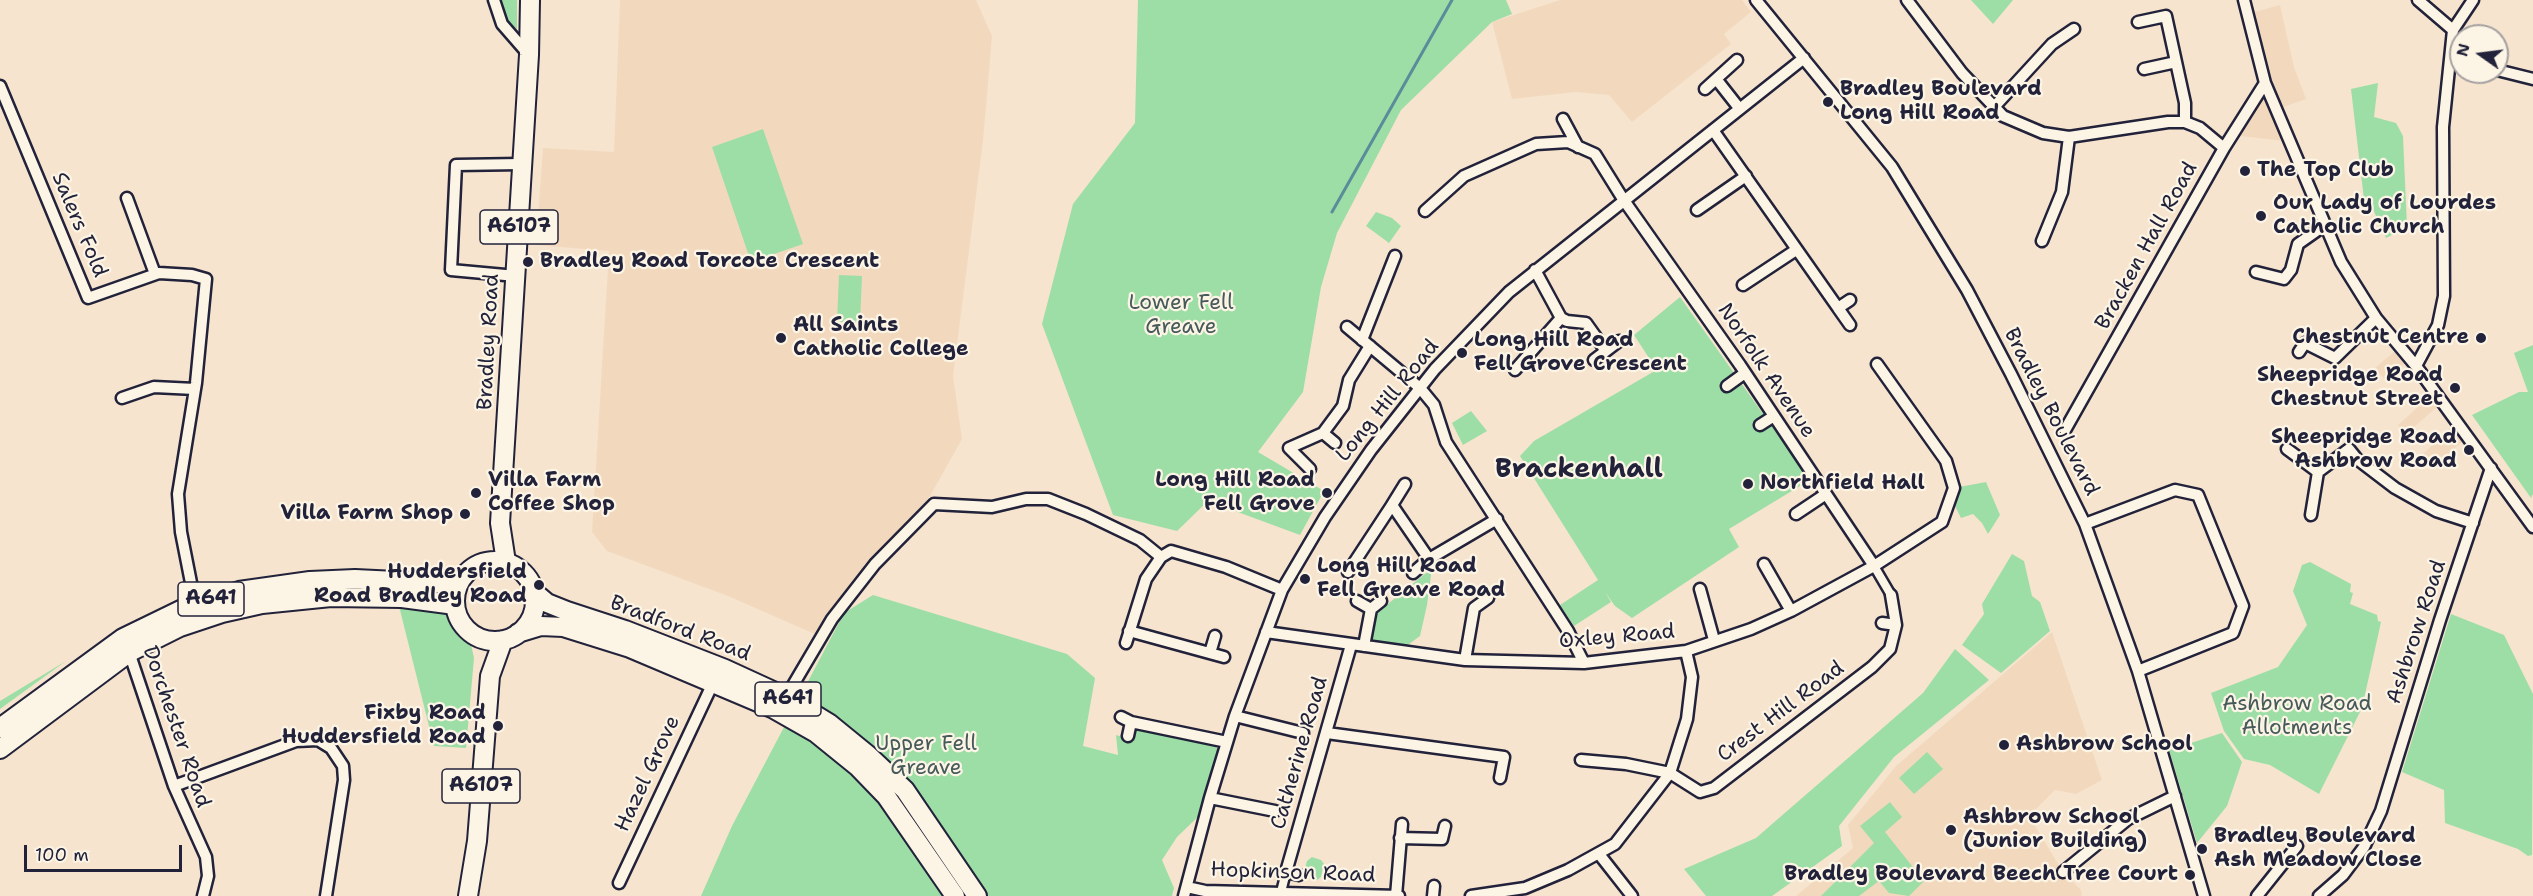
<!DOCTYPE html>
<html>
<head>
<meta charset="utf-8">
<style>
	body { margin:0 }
	#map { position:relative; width:2533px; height:896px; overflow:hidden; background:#f6e4ce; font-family:"Shantell Sans",sans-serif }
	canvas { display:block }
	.north { position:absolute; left:2449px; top:24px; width:60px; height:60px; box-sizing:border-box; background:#fcf5e5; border:2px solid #a5a1a1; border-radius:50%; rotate:284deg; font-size:16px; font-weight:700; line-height:24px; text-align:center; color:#22223b }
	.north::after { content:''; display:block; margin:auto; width:21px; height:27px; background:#22223b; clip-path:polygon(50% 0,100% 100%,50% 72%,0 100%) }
	.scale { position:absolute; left:24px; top:845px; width:158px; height:27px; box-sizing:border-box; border:3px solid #22223b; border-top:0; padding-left:8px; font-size:18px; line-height:21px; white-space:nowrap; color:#22223b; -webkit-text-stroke:4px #fcf5e5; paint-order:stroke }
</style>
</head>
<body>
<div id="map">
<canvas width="2533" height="896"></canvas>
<div class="north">N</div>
<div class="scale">100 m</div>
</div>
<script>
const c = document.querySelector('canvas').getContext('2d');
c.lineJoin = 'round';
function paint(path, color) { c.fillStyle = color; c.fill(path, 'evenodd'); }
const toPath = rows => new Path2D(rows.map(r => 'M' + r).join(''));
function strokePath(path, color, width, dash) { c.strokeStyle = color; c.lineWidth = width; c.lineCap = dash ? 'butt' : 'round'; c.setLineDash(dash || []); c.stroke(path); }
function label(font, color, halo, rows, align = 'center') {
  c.font = font + ' "Shantell Sans",sans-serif'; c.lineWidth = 4.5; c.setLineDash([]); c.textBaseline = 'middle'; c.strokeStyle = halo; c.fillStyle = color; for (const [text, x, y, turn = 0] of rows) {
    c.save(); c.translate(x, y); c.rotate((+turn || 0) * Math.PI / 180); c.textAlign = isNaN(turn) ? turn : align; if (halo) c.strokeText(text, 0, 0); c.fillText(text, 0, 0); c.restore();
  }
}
const built = toPath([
	[620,0,976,0,992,36,983,141,953,376,962,439,930,496,817,635,728,596,607,551,592,532,609,251,536,245,543,148,614,152],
	[1560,0,1742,0,1751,12,1724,34,1731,44,1632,122,1609,95,1576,92,1512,99,1492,22],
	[2280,5,2294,67,2306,99,2275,110,2285,141,2240,136,2269,82,2251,13],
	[2395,351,2405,363,2386,381,2375,368],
	[2431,395,2438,406,2405,435,2398,425],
	[2452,426,2464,440,2434,467,2423,454],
	[2052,632,2102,780,2076,794,2055,790,2029,816,2063,872,2081,890,2082,896,1796,896,1853,848,1848,825,1896,766]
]);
const green = toPath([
	[500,0,517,0,517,29,507,21],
	[1138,0,1506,0,1512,14,1492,22,1401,110,1337,233,1321,287,1303,392,1258,452,1324,491,1300,535,1208,501,1177,531,1113,515,1042,324,1073,204,1135,123],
	[1971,0,2013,0,1993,24],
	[2378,83,2374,117,2396,123,2403,136,2407,227,2386,238,2372,207,2365,208,2351,89],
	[763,129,803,244,751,262,712,147],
	[1376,212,1392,218,1401,226,1389,243,1366,226],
	[839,275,862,276,860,323,837,322],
	[1680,297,1810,480,1729,529,1739,547,1632,618,1615,606,1605,592,1611,602,1574,626,1560,605,1598,580,1520,456,1534,441,1653,372,1653,364,1634,335],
	[2533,345,2533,494,2531,498,2472,415,2519,392,2528,392,2514,353],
	[1471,411,1487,431,1463,445,1452,423],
	[1986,482,2000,515,1988,534,1982,523,1973,514,1961,518,1955,506,1959,487],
	[2012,554,2024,561,2032,596,2040,602,2050,631,2001,673,1962,645,1984,614,1982,604],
	[2310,562,2351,584,2350,592,2353,593,2350,604,2377,615,2378,621,2381,622,2362,708,2319,794,2270,765,2244,759,2224,731,2211,693,2278,667,2307,625,2293,591,2302,565],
	[1432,568,1427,605,1420,636,1405,647,1370,642,1378,612],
	[873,595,1067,654,1095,678,1083,746,1118,755,1116,735,1130,739,1134,724,1212,744,1218,749,1202,813,1177,837,1162,860,1174,888,1172,896,701,896,732,826,844,613],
	[399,606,449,611,457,628,470,640,474,658,466,748,434,746],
	[2451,614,2504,635,2533,694,2532,855,2528,856,2518,849,2445,823,2444,790,2402,772],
	[1955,649,1989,680,1894,757,1839,826,1842,846,1772,896,1706,896,1684,869,1756,838,1923,693],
	[66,661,0,709,0,701],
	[2222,733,2242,762,2227,806,2197,843,2169,750],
	[1927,752,1943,769,1914,794,1899,778],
	[1890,802,1902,817,1885,832,1924,881,1909,896,1889,893,1879,881,1859,896,1821,896,1874,843,1860,826],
	[1312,857,1321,860,1324,864,1321,877,1317,880,1310,879,1312,870,1305,868,1307,861]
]);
const stream = toPath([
	[1332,212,1452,0]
]);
const pedestrian = toPath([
	[1874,566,1891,595],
	[1281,892,1286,872]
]);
const minor = toPath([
	[494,0,502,24,529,55],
	[1756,0,1892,167,1967,290,2011,374,2085,524,2138,671,2204,896],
	[1907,0,1962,73,2003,116,2043,133,2069,137,2168,122,2185,122,2200,128,2224,148],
	[2244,0,2265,83,2341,262,2376,318,2416,366,2533,527],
	[2418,0,2453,30],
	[2138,22,2166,16,2185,103,2185,122],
	[2144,69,2176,62],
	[2497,70,2533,79],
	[1717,80,1739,108],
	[0,86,88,298,159,273,192,275,206,279,196,383,178,494,181,532,195,603],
	[1705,89,1737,60],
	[1994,107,2052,44,2074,29],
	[1563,119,1578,147],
	[1713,130,1838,308,1850,300],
	[127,198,155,274],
	[1697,210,1746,176],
	[1425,211,1464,176,1536,144,1568,142,1595,154,1623,199,1740,365,1874,566],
	[2042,241,2062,192,2069,137],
	[1535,270,1561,318,1567,321,1586,323,1606,351],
	[2256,272,2284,279,2291,270,2298,244,2325,225],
	[516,276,451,270,456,165,521,164],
	[1743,285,1796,250],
	[1838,308,1850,325],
	[1347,327,1420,388,1434,405,1446,442,1568,631,1584,663],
	[1362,340,1395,256],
	[2299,352,2305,343,2335,358,2376,318],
	[1594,360,1619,341],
	[2416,366,2438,325,2444,296,2443,127,2453,30,2473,0],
	[1515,370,1561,318],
	[1727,386,1745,373],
	[122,398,154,387,195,389],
	[1760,425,1774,416],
	[2065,430,2224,148,2265,83],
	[1323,433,1335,443],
	[2287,449,2318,472,2349,449,2357,459,2395,488,2436,511,2473,523],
	[1310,469,1289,448,1323,433,1343,406,1349,380,1370,346],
	[1405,484,1392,505,1429,559],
	[1796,514,1826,494],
	[2311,515,2318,472],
	[2085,524,2175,490,2198,495,2243,606,2233,633,2138,671],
	[1764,564,1791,611],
	[1348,572,1392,505],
	[1413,573,1429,559,1497,519],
	[1700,589,1714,640],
	[1357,601,1371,609],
	[1882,623,1896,625],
	[1129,631,1224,657],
	[1266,632,1465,660,1584,663,1686,651,1751,629,1791,611,1874,566,1942,522,1954,488,1946,461,1877,364],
	[1126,643,1146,579,1161,557,1171,551,1226,567,1282,590],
	[1364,646,1371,609,1381,601],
	[128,649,174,786,206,857,208,876,203,896],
	[1210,653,1215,636],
	[1465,660,1474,608,1488,598],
	[786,697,832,619,875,564,934,504,992,507,1026,499,1048,499,1086,514,1140,540,1161,557],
	[1235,716,1303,733],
	[1121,717,1131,722,1227,742],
	[1327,733,1504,757,1500,778],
	[1128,736,1131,722],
	[1581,760,1626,764,1670,773,1700,792,1714,788,1872,667,1890,649,1896,625,1891,595],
	[174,786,296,741,318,740,331,748,343,766,344,780,326,896],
	[1210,798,1275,811],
	[1400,838,1442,839,1445,826],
	[1599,854,1632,896],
	[2063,872,2128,819,2175,796],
	[1299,875,1286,872,1351,645],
	[619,883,713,683],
	[1187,887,1205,891,1399,896],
	[1184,896,1210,798,1235,716,1282,590,1325,517,1371,450,1435,369,1509,292,1804,58],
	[1396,896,1402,824],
	[1433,896,1434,886],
	[1471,896,1525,888,1568,870,1615,844,1670,773,1687,719,1692,677,1686,651],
	[2257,896,2297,846],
	[2319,896,2343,875,2364,847,2381,811,2440,620,2491,468]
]);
const primary = toPath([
	'455 601a40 40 0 1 1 80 0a40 40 0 1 1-80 0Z',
	[506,562,500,523,529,55,530,0],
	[534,592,547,603,567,611,625,630,725,669,786,697,830,724,868,755,905,790,977,896],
	[518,633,541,626,563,627,630,648,772,708,816,733,858,767,886,796,955,896],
	[0,728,123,638,195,603,239,591,310,581,355,579,458,584],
	[0,749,130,652,180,627,222,613,262,604,331,597,402,598,455,605],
	[468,896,477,841,490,676,503,640]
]);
const markers = [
	[1828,102,6,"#22223b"],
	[2245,171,6,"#22223b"],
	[2261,216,6,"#22223b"],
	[528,262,6,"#22223b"],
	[781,338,6,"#22223b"],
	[2481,338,6,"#22223b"],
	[1462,353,6,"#22223b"],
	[2455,388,6,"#22223b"],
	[2469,450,6,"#22223b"],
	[1748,484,6,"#22223b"],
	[476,493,6,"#22223b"],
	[1327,493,6,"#22223b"],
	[465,514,6,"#22223b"],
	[1305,579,6,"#22223b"],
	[539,585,6,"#22223b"],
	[498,726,6,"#22223b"],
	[2004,745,6,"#22223b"],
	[1951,830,6,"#22223b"],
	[2202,849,6,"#22223b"],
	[2190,875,6,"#22223b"]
];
const shields = [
	[519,227,78],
	[211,599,66],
	[788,699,66],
	[481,786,78]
];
const shieldNames = [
	["A6107",519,227],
	["A641",211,599],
	["A641",788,699],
	["A6107",481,786]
];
const poiNames = [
	["Bradley Boulevard",1840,90],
	["Long Hill Road",1840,114],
	["The Top Club",2257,171],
	["Our Lady of Lourdes",2273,204],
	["Catholic Church",2273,228],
	["Bradley Road Torcote Crescent",540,262],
	["All Saints",793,326],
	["Catholic College",793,350],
	["Chestnut Centre",2469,338,"right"],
	["Long Hill Road",1474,341],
	["Fell Grove Crescent",1474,365],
	["Sheepridge Road",2443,376,"right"],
	["Chestnut Street",2443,400,"right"],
	["Sheepridge Road",2457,438,"right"],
	["Ashbrow Road",2457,462,"right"],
	["Villa Farm",488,481],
	["Coffee Shop",488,505],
	["Long Hill Road",1315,481,"right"],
	["Fell Grove",1315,505,"right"],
	["Northfield Hall",1760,484],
	["Villa Farm Shop",453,514,"right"],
	["Long Hill Road",1317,567],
	["Fell Greave Road",1317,591],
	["Huddersfield",527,573,"right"],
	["Road Bradley Road",527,597,"right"],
	["Fixby Road",486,714,"right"],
	["Huddersfield Road",486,738,"right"],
	["Ashbrow School",2016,745],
	["Ashbrow School",1963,818],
	["(Junior Building)",1963,842],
	["Bradley Boulevard",2214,837],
	["Ash Meadow Close",2214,861],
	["Bradley Boulevard Beech Tree Court",2178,875,"right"]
];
const streetNames = [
	["Salers Fold",79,225,67],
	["Bracken Hall Road",2147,246,-61],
	["Bradley Road",489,342,-87],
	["Norfolk Avenue",1766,371,56],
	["Long Hill Road",1388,401,-51],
	["Bradley Boulevard",2051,412,63],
	["Bradford Road",680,629,21],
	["Ashbrow Road",2417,632,-72],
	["Oxley Road",1617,637,-5],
	["Crest Hill Road",1781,712,-37],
	["Dorchester Road",176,727,71],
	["Catherine Road",1300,753,-74],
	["Hazel Grove",648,774,-65],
	["Hopkinson Road",1293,873,2]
];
const parkNames = [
	["Lower Fell",1181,304],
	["Greave",1181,328],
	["Ashbrow Road",2297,705],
	["Allotments",2297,729],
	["Upper Fell",926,745],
	["Greave",926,769]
];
const districtNames = [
	["Brackenhall",1579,470]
];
paint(built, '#f2d9be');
paint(green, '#9ddea7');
strokePath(stream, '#5b8c99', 3);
strokePath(pedestrian, '#22223b', 13);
strokePath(minor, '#22223b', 15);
strokePath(primary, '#22223b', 22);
strokePath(pedestrian, '#fcf5e5', 8);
strokePath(minor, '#fcf5e5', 10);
strokePath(primary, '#fcf5e5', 18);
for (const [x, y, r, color] of markers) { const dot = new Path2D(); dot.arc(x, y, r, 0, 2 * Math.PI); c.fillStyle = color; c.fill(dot); strokePath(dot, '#fcf5e5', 2); }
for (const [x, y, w] of shields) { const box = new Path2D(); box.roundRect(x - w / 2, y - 17, w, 34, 4.5); c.fillStyle = '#fcf5e5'; c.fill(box); strokePath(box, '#22223b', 1.5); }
label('bold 20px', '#22223b', null, shieldNames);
label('bold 21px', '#22223b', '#fcf5e5', poiNames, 'left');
label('21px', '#22223b', '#fcf5e5', streetNames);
label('21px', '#475a5b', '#fcf5e5', parkNames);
label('bold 27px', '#22223b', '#fcf5e5', districtNames);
</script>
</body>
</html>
